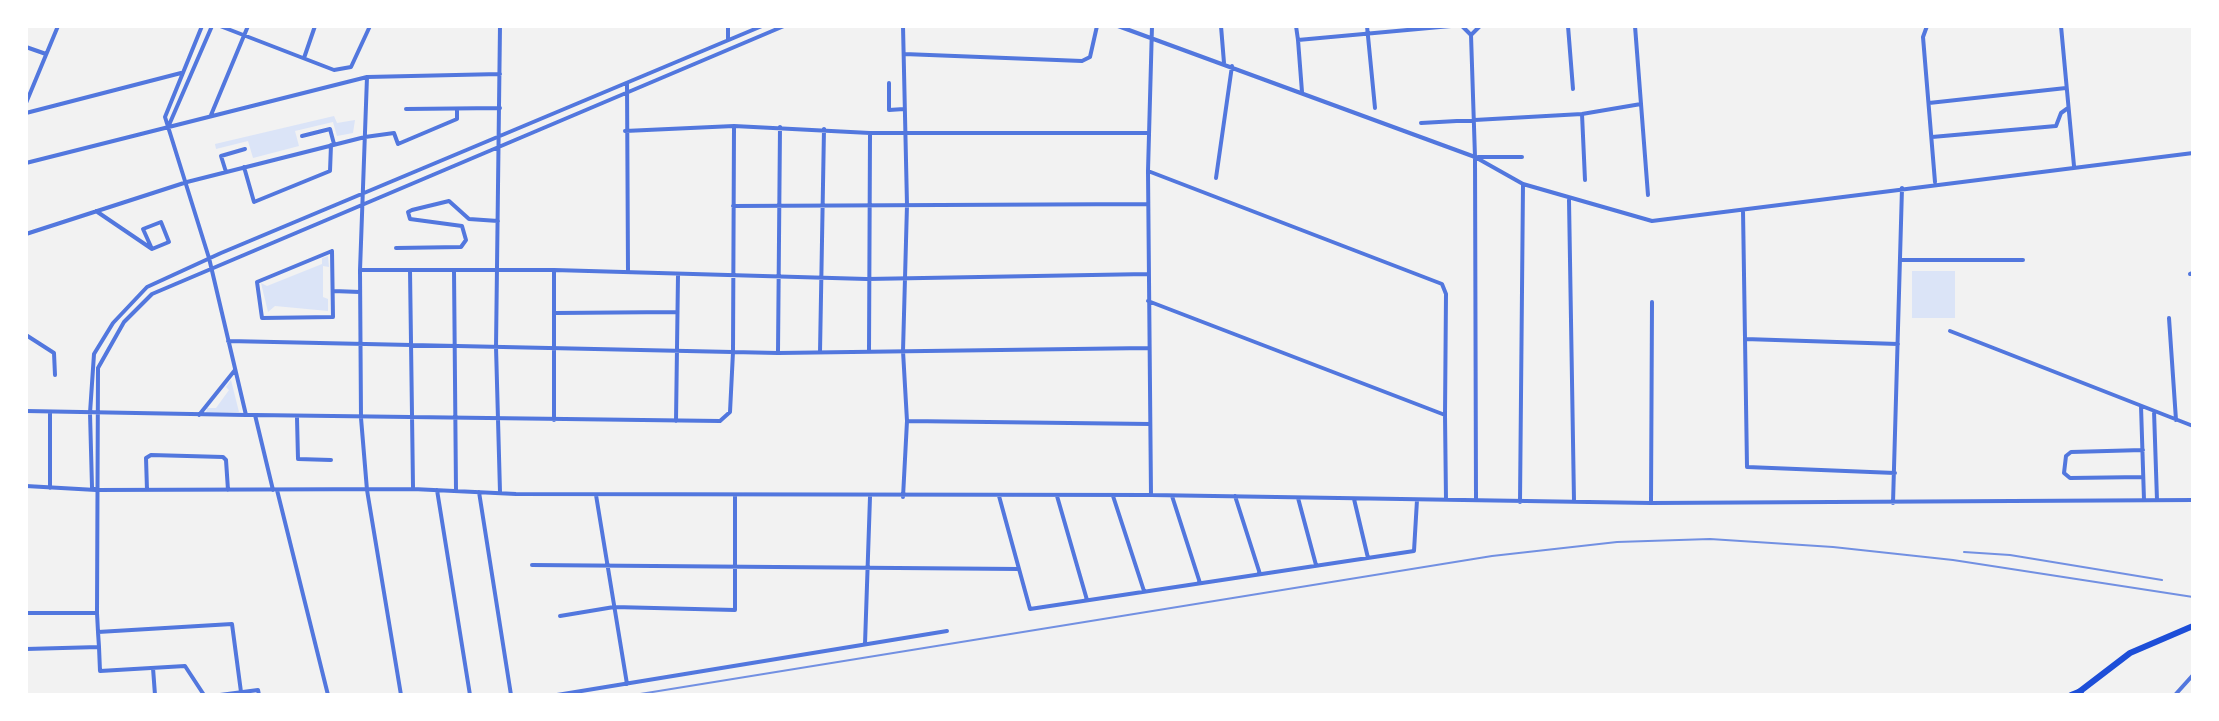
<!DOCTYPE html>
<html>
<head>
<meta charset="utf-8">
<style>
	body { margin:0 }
	#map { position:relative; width:2219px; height:721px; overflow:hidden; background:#f2f2f2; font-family:Arial,sans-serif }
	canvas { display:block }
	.frame { position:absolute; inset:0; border:28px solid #fff; pointer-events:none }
</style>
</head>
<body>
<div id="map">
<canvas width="2219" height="721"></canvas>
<div class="frame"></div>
</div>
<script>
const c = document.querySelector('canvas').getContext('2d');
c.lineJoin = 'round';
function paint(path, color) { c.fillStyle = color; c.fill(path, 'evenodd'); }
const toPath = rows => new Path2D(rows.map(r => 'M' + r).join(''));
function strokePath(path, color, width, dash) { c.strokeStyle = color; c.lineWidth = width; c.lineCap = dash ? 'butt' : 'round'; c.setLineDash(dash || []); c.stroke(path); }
const green = toPath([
	[334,116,337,123,355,120,353,133,337,136,333,122,295,131,299,146,253,158,248,141,216,149,215,144],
	[328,256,329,267,323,266,323,297,328,299,328,311,275,306,268,312,261,283,267,286,322,264,322,258],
	[1912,271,1955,271,1955,318,1912,318],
	[231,380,239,412,206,413,207,408,216,408,229,390,226,387]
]);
const minor = toPath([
	[202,26,165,117,209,258,246,415,255,415,273,490],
	[220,26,334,70,351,67,370,26],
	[1118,26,1475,157,1523,184,1652,221,2193,153],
	[1221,26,1224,63],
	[1296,26,1298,40,1451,26],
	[1367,26,1375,108],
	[1462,26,1471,35,1480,26],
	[1568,26,1573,89],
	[1635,26,1648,195],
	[1927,26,1923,37,1935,182],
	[2061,26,2074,166],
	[1471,35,1475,157,1476,500],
	[728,40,728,26],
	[1298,40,1302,92],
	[26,47,46,54],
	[904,54,1082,61,1090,57,1097,26],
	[304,58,315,26],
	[367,77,500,74],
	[627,83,628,272],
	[889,83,889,110,904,109],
	[26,103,58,26],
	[1929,103,2066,88],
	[406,109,500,108],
	[26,113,181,73],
	[1582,114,1585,180],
	[211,115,248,26],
	[1421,123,1582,114,1641,104],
	[169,125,212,26],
	[625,131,734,126],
	[302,136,330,129,334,144],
	[1932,137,2056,126,2061,113,2068,108],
	[1478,157,1522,157],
	[26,163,367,77,360,270,361,418,367,490,401,695],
	[244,167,254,202,330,171,331,145],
	[1148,171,1442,284,1446,294,1445,415,1148,301],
	[226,172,221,156,245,149],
	[1216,178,1232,66],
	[1569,200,1574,501],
	[733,206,1148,204],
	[1743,210,1747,467,1895,473],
	[96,211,152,249,169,242,161,222,143,229,152,249],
	[26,234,187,182,365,137,394,133,398,144,457,119,457,109],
	[396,248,461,247,466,240,462,226,410,219,408,212,412,210,449,201,469,219,498,221],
	[332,251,333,317,262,318,257,282,332,251],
	[1902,260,2023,260],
	[360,270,554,270,867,279,1148,274],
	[410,270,413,487],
	[454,270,456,491],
	[2190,274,2193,273],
	[333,291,360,292],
	[555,313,677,312],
	[2169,318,2176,420],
	[1950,331,2193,426],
	[26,335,54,353,55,375],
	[1745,339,1898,344],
	[228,341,778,353,1148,348],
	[778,352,780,127],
	[820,352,824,129],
	[869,352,870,133],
	[2141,406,2144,500],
	[26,411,246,415],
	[2154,411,2157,500],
	[199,415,235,370],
	[255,415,720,421,730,412,733,352,734,126,870,133,1149,133],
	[1445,415,1446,500],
	[297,418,298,459,331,460],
	[554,420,554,270],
	[676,421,678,275],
	[907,421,1150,424],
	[2143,450,2071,452,2066,456,2064,473,2070,478,2143,477],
	[26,486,96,490,413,489,516,494,1151,495,1651,503,2193,500],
	[50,488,50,412],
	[96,490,92,487,90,413,94,354,113,323,147,287,221,253,762,26],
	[147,490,146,458,151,455,223,457,226,460,228,490],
	[277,490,328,695],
	[437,490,470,695],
	[479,492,511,695],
	[500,492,496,347,500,26],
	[596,495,627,684],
	[1151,495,1148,171,1152,26],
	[999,496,1030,609,1414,551,1417,500],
	[1057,496,1087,600],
	[1113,496,1144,591],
	[1172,496,1200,583],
	[1235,496,1260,574],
	[903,497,907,421,903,351,907,205,903,26],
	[1298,498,1316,565],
	[1354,499,1368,558],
	[1520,502,1523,184],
	[1651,503,1652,302],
	[1893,503,1902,188],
	[532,565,1019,569],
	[26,613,97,613,98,368,124,322,152,294,784,26],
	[97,613,98,632,232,624,241,692],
	[560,616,614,607,735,610,735,496],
	[865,644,870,497],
	[99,647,100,671,185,666,204,695],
	[26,649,99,647,98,632],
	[153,668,155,695],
	[220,695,258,690,259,695],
	[557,695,947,631],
	[2175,695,2193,675]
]);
const primary = toPath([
	[2079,692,2130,653,2193,626]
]);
const trunk = toPath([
	[2071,695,2081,691]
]);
const rail = toPath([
	[1964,552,2010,555,2162,580],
	[634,695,1492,556,1617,542,1710,539,1833,547,1953,560,2193,597]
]);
paint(green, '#dbe4f7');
strokePath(minor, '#5277de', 4);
strokePath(primary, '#1d4ed8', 6);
strokePath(trunk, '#1d4ed8', 6);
strokePath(rail, '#7290e2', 2);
</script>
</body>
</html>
